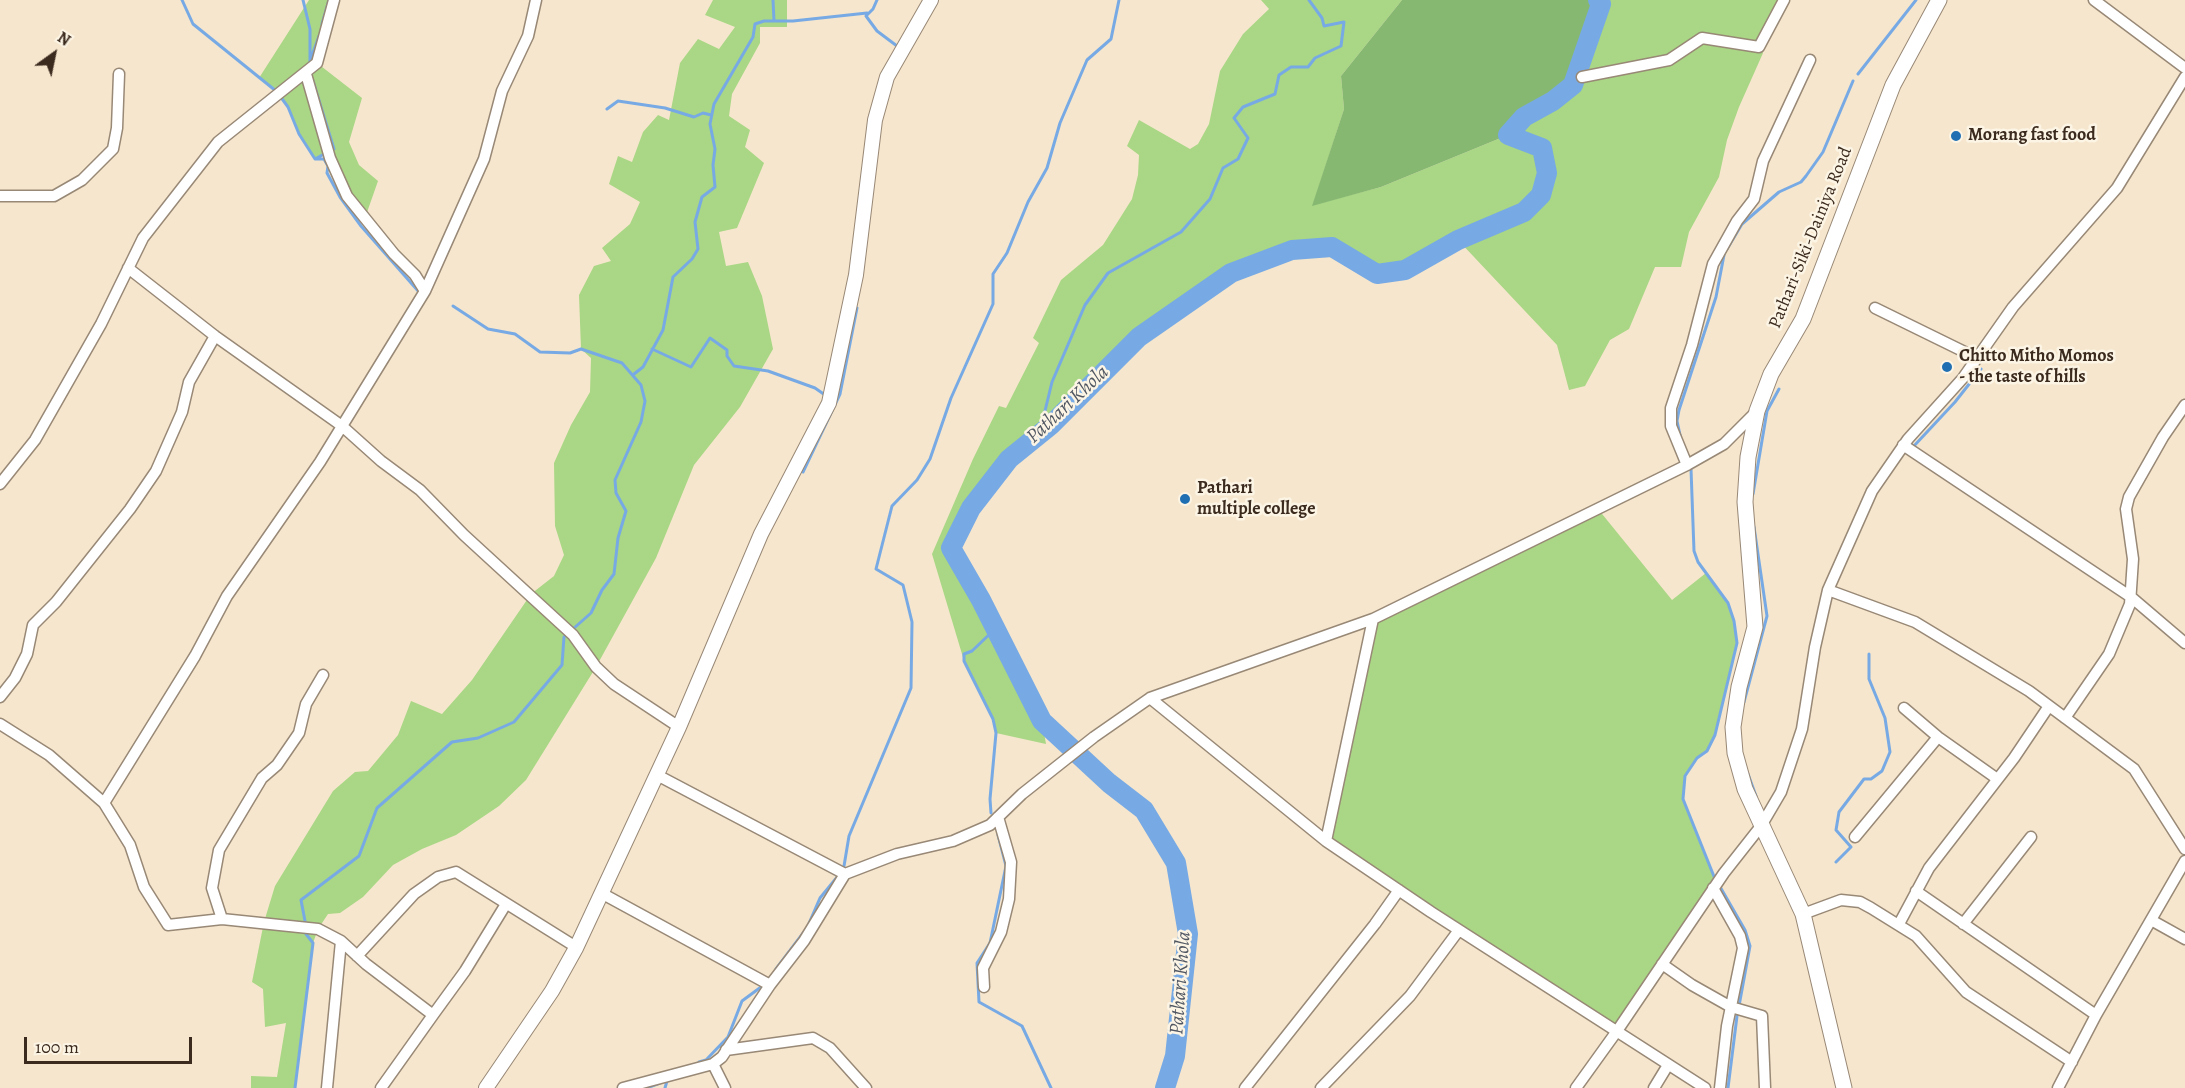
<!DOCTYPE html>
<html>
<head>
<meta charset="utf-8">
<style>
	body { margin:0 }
	#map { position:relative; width:2185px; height:1088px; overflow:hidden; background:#f6e6cd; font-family:Alegreya,serif }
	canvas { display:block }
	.north { position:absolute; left:24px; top:24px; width:60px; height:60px; -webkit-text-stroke:4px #fcf5e5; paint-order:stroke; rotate:33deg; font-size:16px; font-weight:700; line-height:24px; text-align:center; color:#3b2a1e }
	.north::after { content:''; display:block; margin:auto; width:21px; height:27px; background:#3b2a1e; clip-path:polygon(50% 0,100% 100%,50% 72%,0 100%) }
	.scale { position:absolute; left:24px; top:1037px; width:168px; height:27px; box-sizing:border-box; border:3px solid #3b2a1e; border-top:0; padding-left:8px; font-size:18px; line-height:21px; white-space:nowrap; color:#3b2a1e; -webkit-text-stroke:4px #fcf5e5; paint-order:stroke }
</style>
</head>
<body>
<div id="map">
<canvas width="2185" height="1088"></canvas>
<div class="north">N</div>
<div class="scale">100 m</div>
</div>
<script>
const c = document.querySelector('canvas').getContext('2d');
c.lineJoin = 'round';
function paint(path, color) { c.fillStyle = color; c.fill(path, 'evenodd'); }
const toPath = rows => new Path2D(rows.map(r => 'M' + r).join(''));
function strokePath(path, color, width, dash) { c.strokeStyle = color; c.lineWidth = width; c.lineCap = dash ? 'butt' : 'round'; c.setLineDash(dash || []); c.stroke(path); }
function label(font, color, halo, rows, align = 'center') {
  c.font = font + ' Alegreya,serif'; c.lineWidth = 5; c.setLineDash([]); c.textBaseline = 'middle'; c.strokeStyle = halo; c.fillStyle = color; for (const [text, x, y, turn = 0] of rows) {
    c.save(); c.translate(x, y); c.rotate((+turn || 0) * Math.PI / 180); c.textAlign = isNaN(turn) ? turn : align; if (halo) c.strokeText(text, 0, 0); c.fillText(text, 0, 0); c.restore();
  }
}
const green = toPath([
	[309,0,334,0,317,63,362,98,349,142,359,165,378,181,365,218,328,152,315,159,299,134,288,107,273,87,259,78],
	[713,0,787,0,787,27,760,27,760,43,732,94,729,116,750,130,745,147,764,163,737,228,719,232,726,266,748,262,762,296,773,349,740,407,694,465,656,558,596,667,526,780,499,806,456,835,422,849,393,865,363,897,340,913,328,914,318,929,313,943,295,1088,251,1088,251,1076,277,1077,286,1023,265,1027,263,989,252,982,264,922,275,886,333,791,355,772,368,771,398,735,411,701,442,714,472,680,531,594,554,576,564,555,555,526,554,463,571,425,590,392,591,358,581,349,579,295,594,266,611,261,602,248,630,224,640,202,609,184,618,156,632,162,643,132,658,115,669,120,680,63,698,39,719,49,735,27,705,15],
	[1261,0,1402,0,1341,76,1344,109,1313,205,1381,187,1508,135,1524,117,1553,101,1573,85,1601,5,1598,0,1784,0,1759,47,1763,53,1739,107,1727,140,1719,177,1689,232,1681,267,1655,267,1629,329,1610,340,1585,386,1569,390,1557,345,1458,240,1405,270,1377,274,1332,247,1292,250,1231,273,1139,337,1051,425,1009,459,971,508,951,548,981,600,1042,721,1046,744,996,733,993,719,965,664,932,554,973,459,999,406,1006,408,1039,343,1033,338,1061,280,1103,245,1132,199,1138,175,1139,155,1127,146,1139,120,1190,149,1198,144,1209,124,1220,71,1243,34,1269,9],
	[1598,509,1672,600,1706,573,1728,603,1734,621,1737,643,1715,735,1707,751,1697,758,1685,776,1683,799,1715,879,1617,1031,1326,841,1373,619]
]);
const forest = toPath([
	[1402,0,1598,0,1601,4,1573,85,1553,101,1524,117,1508,135,1381,187,1312,206,1344,109,1341,76]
]);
const stream = toPath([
	[182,0,193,24,276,91],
	[303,0,310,29,310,66],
	[773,0,774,21],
	[877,0,873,9,866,16,877,31,897,46,900,45],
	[322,24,329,0],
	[311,58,319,36],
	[1858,74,1916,0],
	[313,81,334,149,332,150],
	[280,96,288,107,299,134,315,159],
	[607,109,618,101,665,108,694,117,703,113,711,115],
	[326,153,315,159,324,159,328,166,327,173,340,197,361,226,419,292],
	[1727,249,1742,224,1779,192,1801,182,1806,176,1823,152,1853,81],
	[652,349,691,367,710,338,727,350,727,356,734,366,768,371,815,388,825,395],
	[634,374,643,367,663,330,673,277,692,259,698,249,695,222,702,197,715,187,713,165,715,149,710,124,714,104,753,37,755,24,764,21,793,21,867,13],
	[1051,425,1044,415,1052,382,1085,305,1108,273,1181,232,1210,199,1223,168,1238,159,1248,138,1234,118,1243,107,1275,94,1279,75,1291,67,1308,67,1315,58,1341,46,1344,22,1324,26,1322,18,1309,0],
	[1680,435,1677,421,1679,410,1716,297,1724,255],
	[1913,447,1955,402,1981,369],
	[1691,469,1694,551,1698,562,1728,603,1734,621,1737,643,1715,735,1707,751,1697,758,1685,776,1683,799,1715,879],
	[803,472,840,394,857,308],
	[1753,494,1767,411,1779,389],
	[1744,702,1767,616,1754,527],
	[1748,774,1756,796],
	[991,813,990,799,996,733,993,719,964,661,964,654,972,651,995,629],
	[998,835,1006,866,990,943,977,963,979,1002,1022,1026,1051,1088],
	[1836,862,1851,847,1836,830,1839,812,1864,779,1871,779,1882,771,1890,752,1885,718,1869,679,1869,654],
	[844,866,849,836,911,688,912,622,903,585,876,569,892,506,917,480,930,459,951,398,993,304,993,274,1007,253,1028,202,1047,168,1060,123,1087,60,1111,39,1119,0],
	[1719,885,1745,930,1750,946,1739,1006],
	[305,921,301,900,359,856,377,808,452,742,478,738,514,722,562,665,564,637,591,613,602,590,614,574,618,538,626,511,616,493,615,480,641,422,645,401,641,385,622,363,581,349,570,353,540,352,515,334,488,329,453,306],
	[776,969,807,928,820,898,838,876],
	[699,1062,706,1060,728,1037,742,1001,761,987],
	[295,1088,313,943,306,934],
	[647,1088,660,1083],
	[665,1088,667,1081],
	[1728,1088,1737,1016]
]);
const river = toPath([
	[1165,1088,1175,1056,1188,934,1176,863,1144,810,1109,783,1042,721,981,600,951,548,971,508,1009,459,1051,425,1139,337,1231,273,1292,250,1332,247,1377,274,1405,270,1458,240,1524,212,1541,195,1547,173,1542,148,1508,135,1524,117,1553,101,1573,85,1601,4,1598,0]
]);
const minor = toPath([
	[2094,0,2185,68],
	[1582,77,1669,60,1702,38,1759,47,1784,0],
	[0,196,54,196,82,180,113,149,117,128,119,74],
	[128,268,215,336,342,426,381,461,420,490,464,535,573,635,596,667,614,684,679,727],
	[425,291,484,159,502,91,528,36,536,0],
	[1875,308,1977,358],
	[1903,445,2131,597,2185,643],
	[1687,465,1671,426,1671,408,1692,345,1713,264,1737,221,1754,199,1763,161,1810,60],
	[0,484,35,440,101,324,143,238,218,142,317,63,334,0],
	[1828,590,1915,622,2029,691,2134,769,2185,849],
	[0,697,15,678,27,654,33,625,56,602,130,509,156,471,182,412,189,382,215,336],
	[1150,698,1326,841,1431,912,1705,1088],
	[1904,708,1938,737,1996,778],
	[2065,718,2109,654,2130,604,2133,559,2126,509,2129,497,2163,437,2185,405],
	[0,724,49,755,104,803,130,845,144,887,168,925,222,919,318,929,341,941,366,964,433,1015,381,1088],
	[657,775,845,874],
	[104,803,195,656,227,596,320,462,425,291,415,275,394,254,347,196,330,158,306,74],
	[1855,837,1938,737],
	[1326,841,1373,619],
	[1713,888,1740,936,1743,948,1727,1026,1720,1088],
	[1916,891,2096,1015],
	[603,894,770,985],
	[1803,914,1841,900,1860,902,1871,908,1916,936,1966,992,2072,1062],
	[222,919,212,888,219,850,262,778,277,765,299,733,306,704,323,675],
	[2151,920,2185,939],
	[1899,924,1929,868,2014,758,2049,706],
	[1963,924,2031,837],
	[357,956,414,894,438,877,456,872,576,947],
	[1662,964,1692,985,1731,1007,1762,1016,1765,1088],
	[984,987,983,968,1001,932,1009,899,1011,862,998,817],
	[433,1015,465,971,506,904],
	[726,1050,813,1038,830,1048,866,1088],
	[713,1064,725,1088],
	[327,1088,341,941],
	[623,1088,713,1064,722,1057,770,985,804,941,845,874,897,854,953,841,990,825,1022,794,1094,737,1150,698,1373,619,1687,465,1724,444,1757,411],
	[1245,1088,1375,924,1399,890],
	[1321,1088,1410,996,1459,930],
	[1576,1088,1617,1031,1724,873,1761,826,1781,792,1802,729,1815,647,1828,590,1872,491,1908,439,1963,378,2013,307,2117,188,2185,77],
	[1654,1088,1668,1065],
	[2058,1088,2096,1015,2185,861]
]);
const tertiary = toPath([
	[486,1088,552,991,576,948,679,727,761,534,829,403,856,275,875,120,887,77,931,0]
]);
const secondary = toPath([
	[1844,1088,1803,914,1745,789,1735,753,1733,727,1739,687,1755,627,1745,502,1748,457,1757,411,1771,374,1803,319,1893,85,1939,0]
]);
const markers = [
	[1956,136,6,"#1f6fb2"],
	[1947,367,6,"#1f6fb2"],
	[1185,499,6,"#1f6fb2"]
];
const poiNames = [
	["Morang fast food",1968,136],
	["Chitto Mitho Momos",1959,357],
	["- the taste of hills",1959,378],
	["Pathari",1197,489],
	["multiple college",1197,510]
];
const streetNames = [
	["Pathari-Siki-Dainiya Road",1811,238,-68]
];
const waterNames = [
	["Pathari Khola",1068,405,-43],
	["Pathari Khola",1181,983,-86]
];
paint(green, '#a9d785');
paint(forest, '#86b872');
strokePath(stream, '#77aae4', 3);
strokePath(river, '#77aae4', 20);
strokePath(minor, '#988876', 13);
strokePath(tertiary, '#988876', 16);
strokePath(secondary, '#988876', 17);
strokePath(minor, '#fff', 10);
strokePath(tertiary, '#fff', 14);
strokePath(secondary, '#fff', 15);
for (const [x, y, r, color] of markers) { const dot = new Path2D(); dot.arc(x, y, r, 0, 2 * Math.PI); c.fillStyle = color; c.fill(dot); strokePath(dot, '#fcf5e5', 2); }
label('bold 18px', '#3b2a1e', '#fcf5e5', poiNames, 'left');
label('18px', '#3b2a1e', '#fcf5e5', streetNames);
label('italic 20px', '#505763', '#fcf5e5', waterNames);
</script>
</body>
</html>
